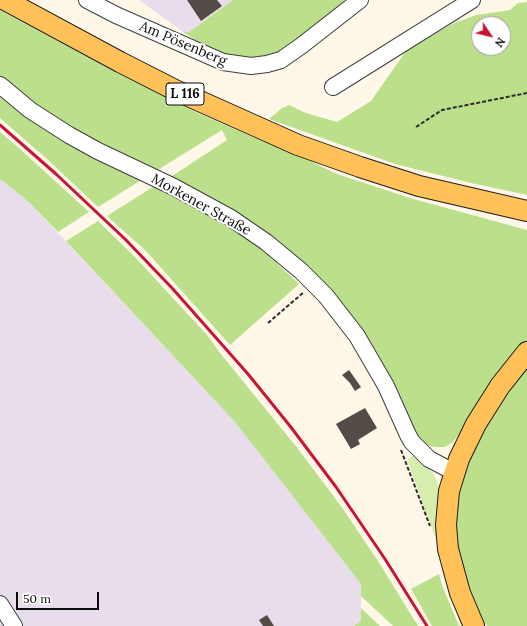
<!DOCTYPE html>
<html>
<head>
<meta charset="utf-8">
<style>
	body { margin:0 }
	#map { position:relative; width:527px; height:626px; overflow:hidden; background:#fff8e8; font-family:Lora,serif }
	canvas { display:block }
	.north { position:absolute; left:471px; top:16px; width:40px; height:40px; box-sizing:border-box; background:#fff; border:1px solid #9d9d9d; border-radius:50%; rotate:125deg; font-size:11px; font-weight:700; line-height:16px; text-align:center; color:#0b0b0b }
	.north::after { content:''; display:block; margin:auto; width:14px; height:18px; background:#c71635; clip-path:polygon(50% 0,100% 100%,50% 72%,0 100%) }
	.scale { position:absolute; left:16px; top:592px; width:83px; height:18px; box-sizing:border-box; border:2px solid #0b0b0b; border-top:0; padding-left:5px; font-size:12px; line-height:14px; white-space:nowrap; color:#0b0b0b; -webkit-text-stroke:3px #fff; paint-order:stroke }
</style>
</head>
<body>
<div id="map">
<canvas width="527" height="626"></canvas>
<div class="north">N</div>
<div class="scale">50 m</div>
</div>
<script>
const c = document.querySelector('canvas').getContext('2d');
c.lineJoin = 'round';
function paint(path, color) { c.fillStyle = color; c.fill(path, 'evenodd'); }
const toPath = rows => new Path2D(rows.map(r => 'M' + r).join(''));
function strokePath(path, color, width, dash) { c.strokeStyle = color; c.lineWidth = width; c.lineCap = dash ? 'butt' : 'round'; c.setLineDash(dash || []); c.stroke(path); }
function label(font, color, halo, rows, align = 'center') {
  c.font = font + ' Lora,serif'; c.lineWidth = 4; c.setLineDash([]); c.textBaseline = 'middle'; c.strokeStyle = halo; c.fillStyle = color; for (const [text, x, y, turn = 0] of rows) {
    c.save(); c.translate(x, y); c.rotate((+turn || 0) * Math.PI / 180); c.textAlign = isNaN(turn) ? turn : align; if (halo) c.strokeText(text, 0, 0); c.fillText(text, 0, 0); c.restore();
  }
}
const industrial = toPath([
	[139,0,233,0,189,32,183,32],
	[0,179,29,202,235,422,361,584,361,621,354,626,0,626]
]);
const green = toPath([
	[414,455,433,473,437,481,439,490,439,537,436,540,407,460]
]);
const forest = toPath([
	[233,0,343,0,345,2,326,19,286,50,257,62,224,54,203,45,183,32,189,32],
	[527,2,527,195,471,183,395,164,269,119,282,108,289,105,306,113,337,122,371,101,406,51,452,24,476,15,510,10,518,3],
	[479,24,503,24,503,48,479,48],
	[0,10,104,66,200,114,255,138,302,157,337,174,410,198,527,230,527,343,453,442,445,447,435,447,427,445,419,438,335,296,169,178,227,140,222,130,156,171,65,126,5,82,0,76],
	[0,93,143,179,98,207,47,159,0,118],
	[0,132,19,148,89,212,58,232,29,202,0,179],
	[156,185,217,218,243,235,268,255,299,284,230,345,146,251,107,216],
	[98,221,135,257,208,336,220,353,295,445,341,506,378,561,418,626,393,626,361,596,361,584,235,422,66,241],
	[527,361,527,626,488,626,477,618,463,580,454,529,456,498,463,469,481,430],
	[439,574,442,585,459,626,432,626,411,589],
	[361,608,380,626,354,626,361,621]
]);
const building = toPath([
	[187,0,217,0,222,6,201,21],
	[349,370,361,387,355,391,350,383,342,375],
	[365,408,377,428,358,440,360,444,351,449,336,424],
	[267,615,274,626,263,626,259,620]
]);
const path = toPath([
	[416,127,442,110,527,93],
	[268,323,304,292],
	[401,450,430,526]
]);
const minor = toPath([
	[87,0,116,15,223,62,251,66,267,64,281,60,301,46,360,0],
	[0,85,30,110,69,135,98,151,174,187,231,218,266,242,301,271,326,296,357,336,386,386,408,435,412,442,429,459,454,472],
	[333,87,472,0],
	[0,604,14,626]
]);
const major = toPath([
	[5,0,120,62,175,90,298,145,360,167,419,186,527,211],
	[474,626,460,593,448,549,446,525,449,491,459,459,476,424,500,386,527,352]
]);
const rail = toPath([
	[0,125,56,174,126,240,172,288,248,374,290,426,336,487,385,559,427,626]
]);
const shields = [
	[185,94,38]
];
const shieldNames = [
	["L 116",185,94]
];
const streetNames = [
	["Am Pösenberg",183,44,23],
	["Morkener Straße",201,205,29]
];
paint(industrial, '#e8ddeb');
paint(green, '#d7edae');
paint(forest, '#bcdf8c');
paint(building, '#544a46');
strokePath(minor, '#3e3e3e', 18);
strokePath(major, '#1c1c1c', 22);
strokePath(path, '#2d2d2d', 2, [4, 2]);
strokePath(minor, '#fff', 16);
strokePath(major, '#ffc158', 20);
strokePath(rail, '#c71635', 3);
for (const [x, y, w] of shields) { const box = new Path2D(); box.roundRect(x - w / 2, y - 11, w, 22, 3); c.fillStyle = '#fff'; c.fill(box); strokePath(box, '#0b0b0b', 1); }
label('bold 13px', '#0b0b0b', null, shieldNames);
label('14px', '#0b0b0b', '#fff', streetNames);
</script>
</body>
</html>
